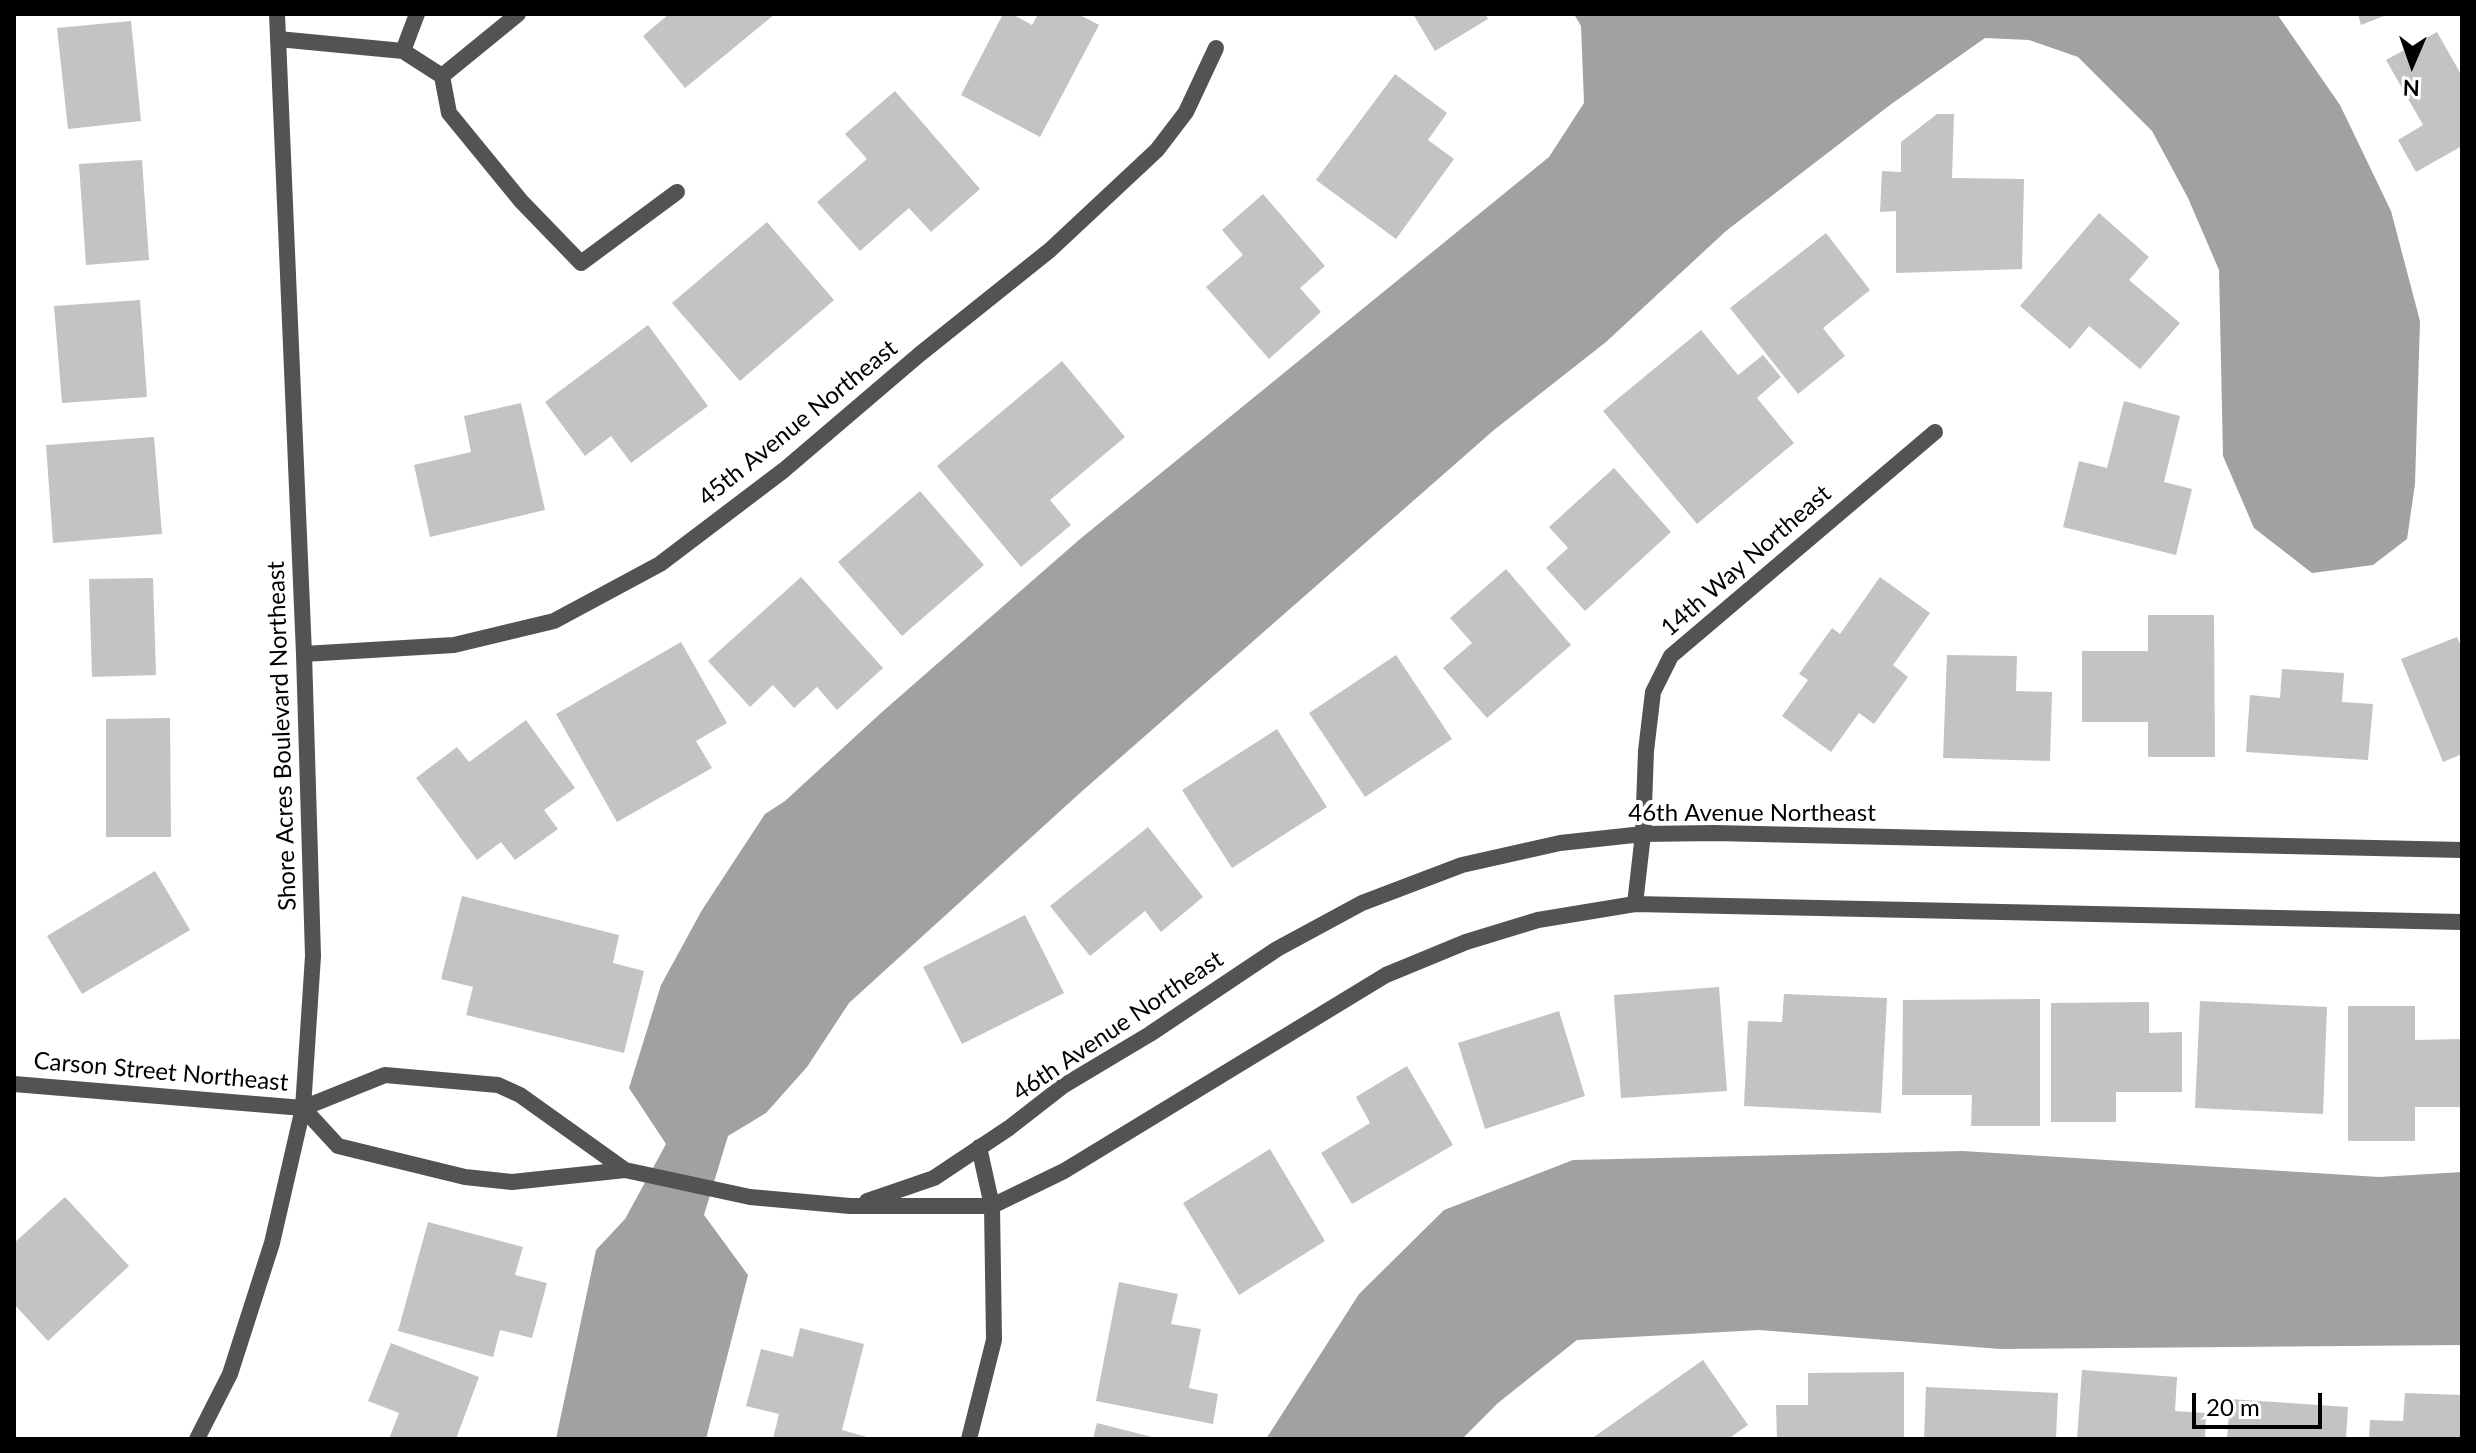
<!DOCTYPE html>
<html>
<head>
<meta charset="utf-8">
<style>
	body { margin:0 }
	#map { position:relative; width:2476px; height:1453px; overflow:hidden; background:#fff; font-family:Lato,sans-serif }
	canvas { display:block }
	.frame { position:absolute; inset:0; border:16px solid #000; pointer-events:none }
	.north { position:absolute; left:2372px; top:24px; width:80px; height:80px; -webkit-text-stroke:6px #fff; paint-order:stroke; rotate:182deg; font-size:22px; font-weight:700; line-height:32px; text-align:center; color:#000 }
	.north::after { content:''; display:block; margin:auto; width:28px; height:36px; background:#000; clip-path:polygon(50% 0,100% 100%,50% 72%,0 100%) }
	.scale { position:absolute; left:2192px; top:1393px; width:130px; height:36px; box-sizing:border-box; border:4px solid #000; border-top:0; padding-left:10px; font-size:24px; line-height:28px; white-space:nowrap; color:#000; -webkit-text-stroke:6px #fff; paint-order:stroke }
</style>
</head>
<body>
<div id="map">
<canvas width="2476" height="1453"></canvas>
<div class="frame"></div>
<div class="north">N</div>
<div class="scale">20 m</div>
</div>
<script>
const c = document.querySelector('canvas').getContext('2d');
c.lineJoin = 'round';
function paint(path, color) { c.fillStyle = color; c.fill(path, 'evenodd'); }
const toPath = rows => new Path2D(rows.map(r => 'M' + r).join(''));
function strokePath(path, color, width, dash) { c.strokeStyle = color; c.lineWidth = width; c.lineCap = dash ? 'butt' : 'round'; c.setLineDash(dash || []); c.stroke(path); }
function label(font, color, halo, rows, align = 'center') {
  c.font = font + ' Lato,sans-serif'; c.lineWidth = 8; c.setLineDash([]); c.textBaseline = 'middle'; c.strokeStyle = halo; c.fillStyle = color; for (const [text, x, y, turn = 0] of rows) {
    c.save(); c.translate(x, y); c.rotate((+turn || 0) * Math.PI / 180); c.textAlign = isNaN(turn) ? turn : align; if (halo) c.strokeText(text, 0, 0); c.fillText(text, 0, 0); c.restore();
  }
}
const water = toPath([
	[1574,14,2277,14,2340,105,2391,211,2420,321,2415,484,2407,539,2373,565,2312,573,2254,528,2223,456,2219,270,2188,198,2152,131,2078,57,2029,40,1985,38,1890,105,1726,231,1606,342,1494,430,1080,793,849,1003,807,1067,766,1113,728,1136,704,1215,748,1275,706,1439,556,1439,596,1250,625,1219,666,1144,629,1088,661,985,702,910,765,814,785,801,882,712,1080,539,1549,157,1584,103,1581,26],
	[1963,1151,2379,1177,2462,1172,2462,1345,2000,1349,1759,1330,1577,1340,1498,1403,1462,1439,1266,1439,1359,1294,1444,1210,1573,1160]
]);
const building = toPath([
	[669,14,775,14,685,88,643,36],
	[1003,14,1012,14,1032,25,1038,14,1078,14,1099,25,1040,137,961,95],
	[1413,14,1485,14,1488,19,1435,51],
	[2358,14,2389,14,2361,25],
	[131,21,141,121,68,129,57,28],
	[2437,32,2462,76,2462,146,2416,172,2398,140,2423,125,2386,60],
	[1395,74,1447,113,1428,140,1454,159,1396,239,1316,180],
	[895,91,980,189,931,232,909,208,860,251,817,202,867,159,845,134],
	[1937,114,1954,114,1952,178,2024,179,2022,269,1896,273,1896,211,1880,212,1882,171,1901,172,1901,142],
	[142,160,149,260,86,265,79,164],
	[1263,194,1325,266,1300,288,1321,312,1269,359,1206,287,1243,255,1222,230],
	[2099,213,2149,257,2129,280,2180,323,2140,369,2089,326,2070,349,2020,306],
	[767,222,834,300,740,381,672,303],
	[1826,233,1870,290,1823,328,1845,356,1798,394,1730,308],
	[140,300,147,397,62,403,54,306],
	[648,325,708,406,631,463,611,436,585,456,545,402],
	[1701,330,1738,375,1763,355,1781,377,1757,398,1794,443,1697,524,1603,411],
	[1062,361,1125,437,1050,500,1071,525,1021,567,937,466],
	[2124,401,2180,416,2164,482,2192,489,2176,555,2063,527,2079,461,2107,468],
	[521,403,545,510,430,537,414,465,471,452,464,416],
	[154,437,162,534,53,543,46,445],
	[1614,468,1671,532,1585,611,1546,568,1568,548,1549,527],
	[920,491,984,565,902,636,838,562],
	[1506,569,1571,645,1487,718,1443,668,1472,643,1450,618],
	[801,577,883,668,837,710,817,687,794,708,773,685,750,707,708,661],
	[1880,577,1930,613,1893,665,1908,677,1874,724,1859,713,1831,752,1782,716,1808,680,1799,674,1832,628,1840,634],
	[153,578,156,675,92,677,89,579],
	[2148,615,2214,615,2215,757,2148,757,2148,722,2082,722,2082,651,2148,651],
	[2457,637,2462,649,2462,754,2443,762,2401,659],
	[681,642,727,723,696,741,712,768,617,822,556,714],
	[1396,655,1452,739,1365,797,1309,713],
	[1947,655,2017,656,2016,691,2052,692,2050,761,1943,758],
	[2282,669,2344,673,2342,702,2373,704,2368,760,2246,752,2250,695,2280,698],
	[170,718,171,837,106,837,106,719],
	[526,720,575,788,544,810,558,829,515,860,501,842,477,860,416,778,457,747,469,762],
	[1277,729,1327,807,1232,868,1182,790],
	[1148,827,1203,897,1161,932,1145,911,1090,956,1050,906],
	[155,871,190,930,82,994,47,936],
	[462,896,619,935,613,963,644,971,624,1053,466,1015,473,987,441,979],
	[1025,915,1064,993,962,1044,923,967],
	[1719,987,1727,1091,1621,1098,1614,995],
	[1784,994,1887,998,1881,1113,1744,1106,1748,1021,1782,1022],
	[2040,999,2040,1126,1971,1126,1972,1095,1902,1095,1903,1000],
	[2200,1001,2327,1007,2323,1114,2195,1108],
	[2149,1002,2149,1033,2182,1032,2182,1092,2116,1092,2116,1122,2051,1122,2051,1003],
	[2348,1006,2415,1006,2415,1040,2462,1039,2462,1107,2415,1107,2415,1141,2348,1141],
	[1559,1011,1585,1096,1485,1129,1458,1043],
	[1407,1066,1453,1145,1352,1204,1321,1153,1370,1123,1356,1097],
	[1270,1149,1325,1241,1239,1295,1183,1203],
	[65,1197,129,1266,48,1341,14,1304,14,1243],
	[428,1222,523,1247,515,1275,547,1283,532,1338,500,1330,493,1357,398,1331],
	[1119,1282,1178,1294,1171,1324,1201,1329,1189,1388,1218,1394,1213,1424,1096,1401],
	[800,1328,864,1344,842,1430,874,1439,773,1439,779,1414,746,1406,761,1349,793,1357],
	[391,1343,479,1377,456,1439,389,1439,399,1413,368,1401],
	[1703,1360,1748,1425,1728,1439,1591,1439],
	[2082,1370,2177,1377,2175,1411,2206,1413,2205,1439,2077,1439],
	[1904,1372,1904,1439,1777,1439,1776,1405,1808,1405,1808,1373],
	[1926,1387,2058,1393,2056,1439,1924,1439],
	[2405,1393,2462,1395,2462,1439,2369,1439,2370,1420,2403,1421],
	[2230,1399,2348,1407,2346,1439,2227,1439],
	[1097,1423,1156,1438,1156,1439,1093,1439]
]);
const service = toPath([
	[278,39,403,51,442,76,449,113,521,201,581,263,677,192],
	[403,51,417,14],
	[442,76,518,14]
]);
const minor = toPath([
	[304,654,454,645,554,621,660,564,784,470,920,354,1050,250,1157,150,1186,112,1216,48],
	[1635,904,1643,834,1646,751,1653,692,1671,656,1935,432],
	[14,1084,303,1108,385,1075,498,1085,520,1095,625,1170],
	[303,1108,338,1146,465,1177,512,1182,625,1170,750,1197,850,1206,992,1206,1064,1171,1386,975,1466,942,1538,920,1635,904,2462,922],
	[867,1201,934,1178,1009,1128,1063,1086,1150,1034,1277,949,1362,903,1462,865,1560,843,1643,834,1714,833,2462,850],
	[969,1439,994,1340,992,1206,979,1147]
]);
const tertiary = toPath([
	[197,1439,230,1374,272,1243,303,1108,313,956,304,654,277,14]
]);
const streetNames = [
	["45th Avenue Northeast",798,423,-39],
	["14th Way Northeast",1746,561,-41],
	["Shore Acres Boulevard Northeast",282,736,-92],
	["46th Avenue Northeast",1752,813],
	["46th Avenue Northeast",1118,1026,-34],
	["Carson Street Northeast",161,1072,5]
];
paint(water, '#a1a1a1');
paint(building, '#c3c3c3');
strokePath(service, '#535353', 16);
strokePath(minor, '#535353', 16);
strokePath(tertiary, '#535353', 16);
label('24px', '#000', '#fff', streetNames);
</script>
</body>
</html>
